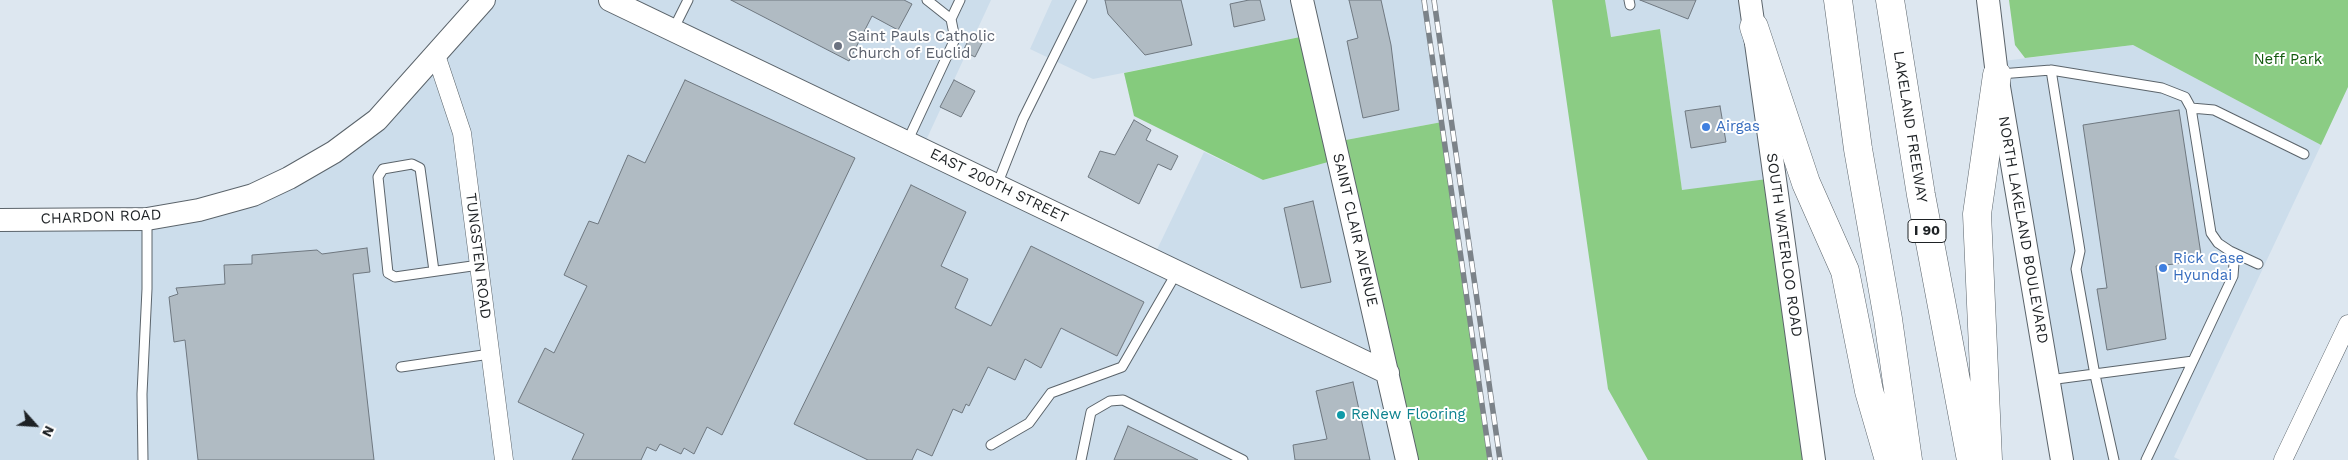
<!DOCTYPE html>
<html>
<head>
<meta charset="utf-8">
<style>
	body { margin:0 }
	#map { position:relative; width:2348px; height:460px; overflow:hidden; background:#dde7f0; font-family:"Work Sans",sans-serif }
	canvas { display:block }
	.north { position:absolute; left:10px; top:400px; width:50px; height:50px; -webkit-text-stroke:4px #fff; paint-order:stroke; rotate:116deg; font-size:14px; font-weight:700; line-height:20px; text-align:center; color:#1e2225 }
	.north::after { content:''; display:block; margin:auto; width:18px; height:22px; background:#1e2225; clip-path:polygon(50% 0,100% 100%,50% 72%,0 100%) }
</style>
</head>
<body>
<div id="map">
<canvas width="2348" height="460"></canvas>
<div class="north">N</div>
</div>
<script>
const c = document.querySelector('canvas').getContext('2d');
c.lineJoin = 'round';
function paint(path, color) { c.fillStyle = color; c.fill(path, 'evenodd'); }
const toPath = rows => new Path2D(rows.map(r => 'M' + r).join(''));
function strokePath(path, color, width, dash) { c.strokeStyle = color; c.lineWidth = width; c.lineCap = dash ? 'butt' : 'round'; c.setLineDash(dash || []); c.stroke(path); }
function label(font, color, halo, rows, align = 'center') {
  c.font = font + ' "Work Sans",sans-serif'; c.lineWidth = 4; c.setLineDash([]); c.textBaseline = 'middle'; c.strokeStyle = halo; c.fillStyle = color; for (const [text, x, y, turn = 0] of rows) {
    c.save(); c.translate(x, y); c.rotate((+turn || 0) * Math.PI / 180); c.textAlign = isNaN(turn) ? turn : align; if (halo) c.strokeText(text, 0, 0); c.fillText(text, 0, 0); c.restore();
  }
}
const built = toPath([
	[484,0,991,0,922,149,1152,260,1204,152,1263,180,1339,159,1407,460,0,460,0,220,199,210,334,152],
	[1052,0,1424,0,1442,122,1335,142,1310,35,1093,79,1030,49],
	[1605,0,1750,0,1775,178,1682,191,1660,29,1610,37],
	[2133,45,2321,145,2174,457,2180,460,2062,460,1995,62]
]);
const green = toPath([
	[1552,0,1605,0,1611,37,1660,29,1682,190,1775,178,1814,460,1648,460,1608,389],
	[2009,0,2348,0,2348,87,2321,145,2133,45,2025,58,2015,45],
	[1442,122,1490,460,1407,460,1335,142]
]);
const forest = toPath([
	[1310,35,1339,159,1263,180,1134,116,1124,73]
]);
const building = toPath([
	[731,0,904,0,912,4,898,30,872,16,849,61,731,0],
	[1105,0,1181,0,1192,45,1145,55,1108,14,1105,0],
	[1249,0,1260,0,1265,20,1234,27,1230,4,1249,0],
	[1349,0,1381,0,1391,45,1399,110,1363,118,1347,41,1358,38,1349,0],
	[1640,0,1696,0,1688,19,1640,0],
	[970,37,982,43,975,57,963,51,970,37],
	[685,80,855,158,722,435,707,427,694,454,684,448,681,454,660,444,656,451,647,447,641,460,572,460,584,434,518,402,545,348,554,353,587,286,564,275,589,221,598,224,628,155,645,163,685,80],
	[954,80,975,91,961,117,940,107,954,80],
	[1720,106,1726,142,1691,148,1685,111,1720,106],
	[2179,110,2202,261,2156,266,2166,339,2107,350,2097,289,2107,288,2083,125,2179,110],
	[1134,120,1151,130,1146,140,1178,156,1171,170,1158,164,1139,204,1088,177,1100,151,1115,155,1134,120],
	[911,185,966,212,941,266,968,279,955,308,991,326,1031,246,1144,302,1117,356,1061,328,1041,368,1025,359,1015,380,988,367,969,406,966,404,962,413,953,409,932,456,917,449,912,460,868,460,794,424,911,185],
	[1313,201,1331,282,1301,288,1284,208,1313,201],
	[367,248,370,272,353,274,374,460,198,460,185,340,174,342,169,297,178,294,176,288,225,284,224,265,252,264,252,255,317,250,322,254,367,248],
	[1353,382,1370,460,1295,460,1293,445,1327,439,1316,391,1353,382],
	[1128,426,1198,460,1114,460,1128,426]
]);
const service = toPath([
	[1629,0,1630,5],
	[951,19,960,0],
	[673,30,688,0],
	[2051,70,2080,251,2076,269,2095,375,2114,460],
	[2000,74,2051,70,2162,88,2185,97,2191,108,2211,233,2218,243,2230,251,2234,263,2233,276,2193,361,2049,380],
	[2191,108,2214,110,2304,154],
	[907,142,955,39,951,19,927,0],
	[997,185,1023,119,1082,0],
	[2230,251,2258,264],
	[434,271,420,168,412,164,383,169,378,177,388,273,395,277,479,265],
	[401,367,490,354],
	[991,445,1029,423,1051,393,1122,367,1177,272],
	[143,460,142,394,147,289,147,219],
	[1081,460,1091,412,1110,401,1123,400,1243,460],
	[2146,460,2193,361]
]);
const minor = toPath([
	[436,55,462,133,504,460],
	[2283,460,2348,324]
]);
const tertiary = toPath([
	[610,0,1388,373],
	[1302,0,1407,460],
	[1750,0,1814,460],
	[1988,0,1997,75,2062,460],
	[0,220,147,219,199,210,253,195,289,178,334,152,377,120,484,0]
]);
const motorway = toPath([
	[1838,0,1858,149,1888,319,1908,460],
	[1890,0,1921,195,1971,460],
	[1754,27,1806,183,1845,271,1869,391,1889,460],
	[1988,460,1977,214,1997,75]
]);
const rail = toPath([
	[1424,0,1490,460],
	[1434,0,1500,460]
]);
const markers = [
	[838,46,5,"#6b7280"],
	[1706,127,5,"#3f7fe0"],
	[2163,268,5,"#3f7fe0"],
	[1341,415,5,"#0f9aa8"]
];
const shields = [
	[1927,231,38]
];
const shieldNames = [
	["I 90",1927,231]
];
const worshipNames = [
	["Saint Pauls Catholic",848,37],
	["Church of Euclid",848,54]
];
const parkNames = [
	["Neff Park",2288,60]
];
const shopNames = [
	["Airgas",1716,127],
	["Rick Case",2173,259],
	["Hyundai",2173,276]
];
const streetNames = [
	["LAKELAND FREEWAY",1910,127,81],
	["EAST 200TH STREET",999,186,26],
	["CHARDON ROAD",101,217,-2],
	["SAINT CLAIR AVENUE",1355,230,77],
	["NORTH LAKELAND BOULEVARD",2023,230,80],
	["SOUTH WATERLOO ROAD",1784,245,82],
	["TUNGSTEN ROAD",478,256,83]
];
const cultureNames = [
	["ReNew Flooring",1351,415]
];
paint(built, '#ccddeb');
paint(green, '#8bcc84');
paint(forest, '#85cb7d');
paint(building, '#b0bbc3');
strokePath(building, '#6f7880', 1);
strokePath(service, '#5b646b', 11);
strokePath(minor, '#5b646b', 19);
strokePath(tertiary, '#5b646b', 24);
strokePath(motorway, '#5b646b', 29);
strokePath(service, '#fff', 9);
strokePath(minor, '#fff', 18);
strokePath(tertiary, '#fff', 22);
strokePath(motorway, '#fff', 28);
strokePath(rail, '#7c8389', 5.5);
strokePath(rail, '#fff', 4, [11]);
for (const [x, y, r, color] of markers) { const dot = new Path2D(); dot.arc(x, y, r, 0, 2 * Math.PI); c.fillStyle = color; c.fill(dot); strokePath(dot, '#fff', 2); }
for (const [x, y, w] of shields) { const box = new Path2D(); box.roundRect(x - w / 2, y - 11.5, w, 23, 4); c.fillStyle = '#fff'; c.fill(box); strokePath(box, '#1e2225', 1); }
label('bold 14px', '#1e2225', null, shieldNames);
label('15px', '#5b616d', '#fff', worshipNames, 'left');
label('15px', '#135b0e', '#fff', parkNames);
label('15px', '#366cbe', '#fff', shopNames, 'left');
label('15px', '#1e2225', '#fff', streetNames);
label('15px', '#0d838f', '#fff', cultureNames, 'left');
</script>
</body>
</html>
